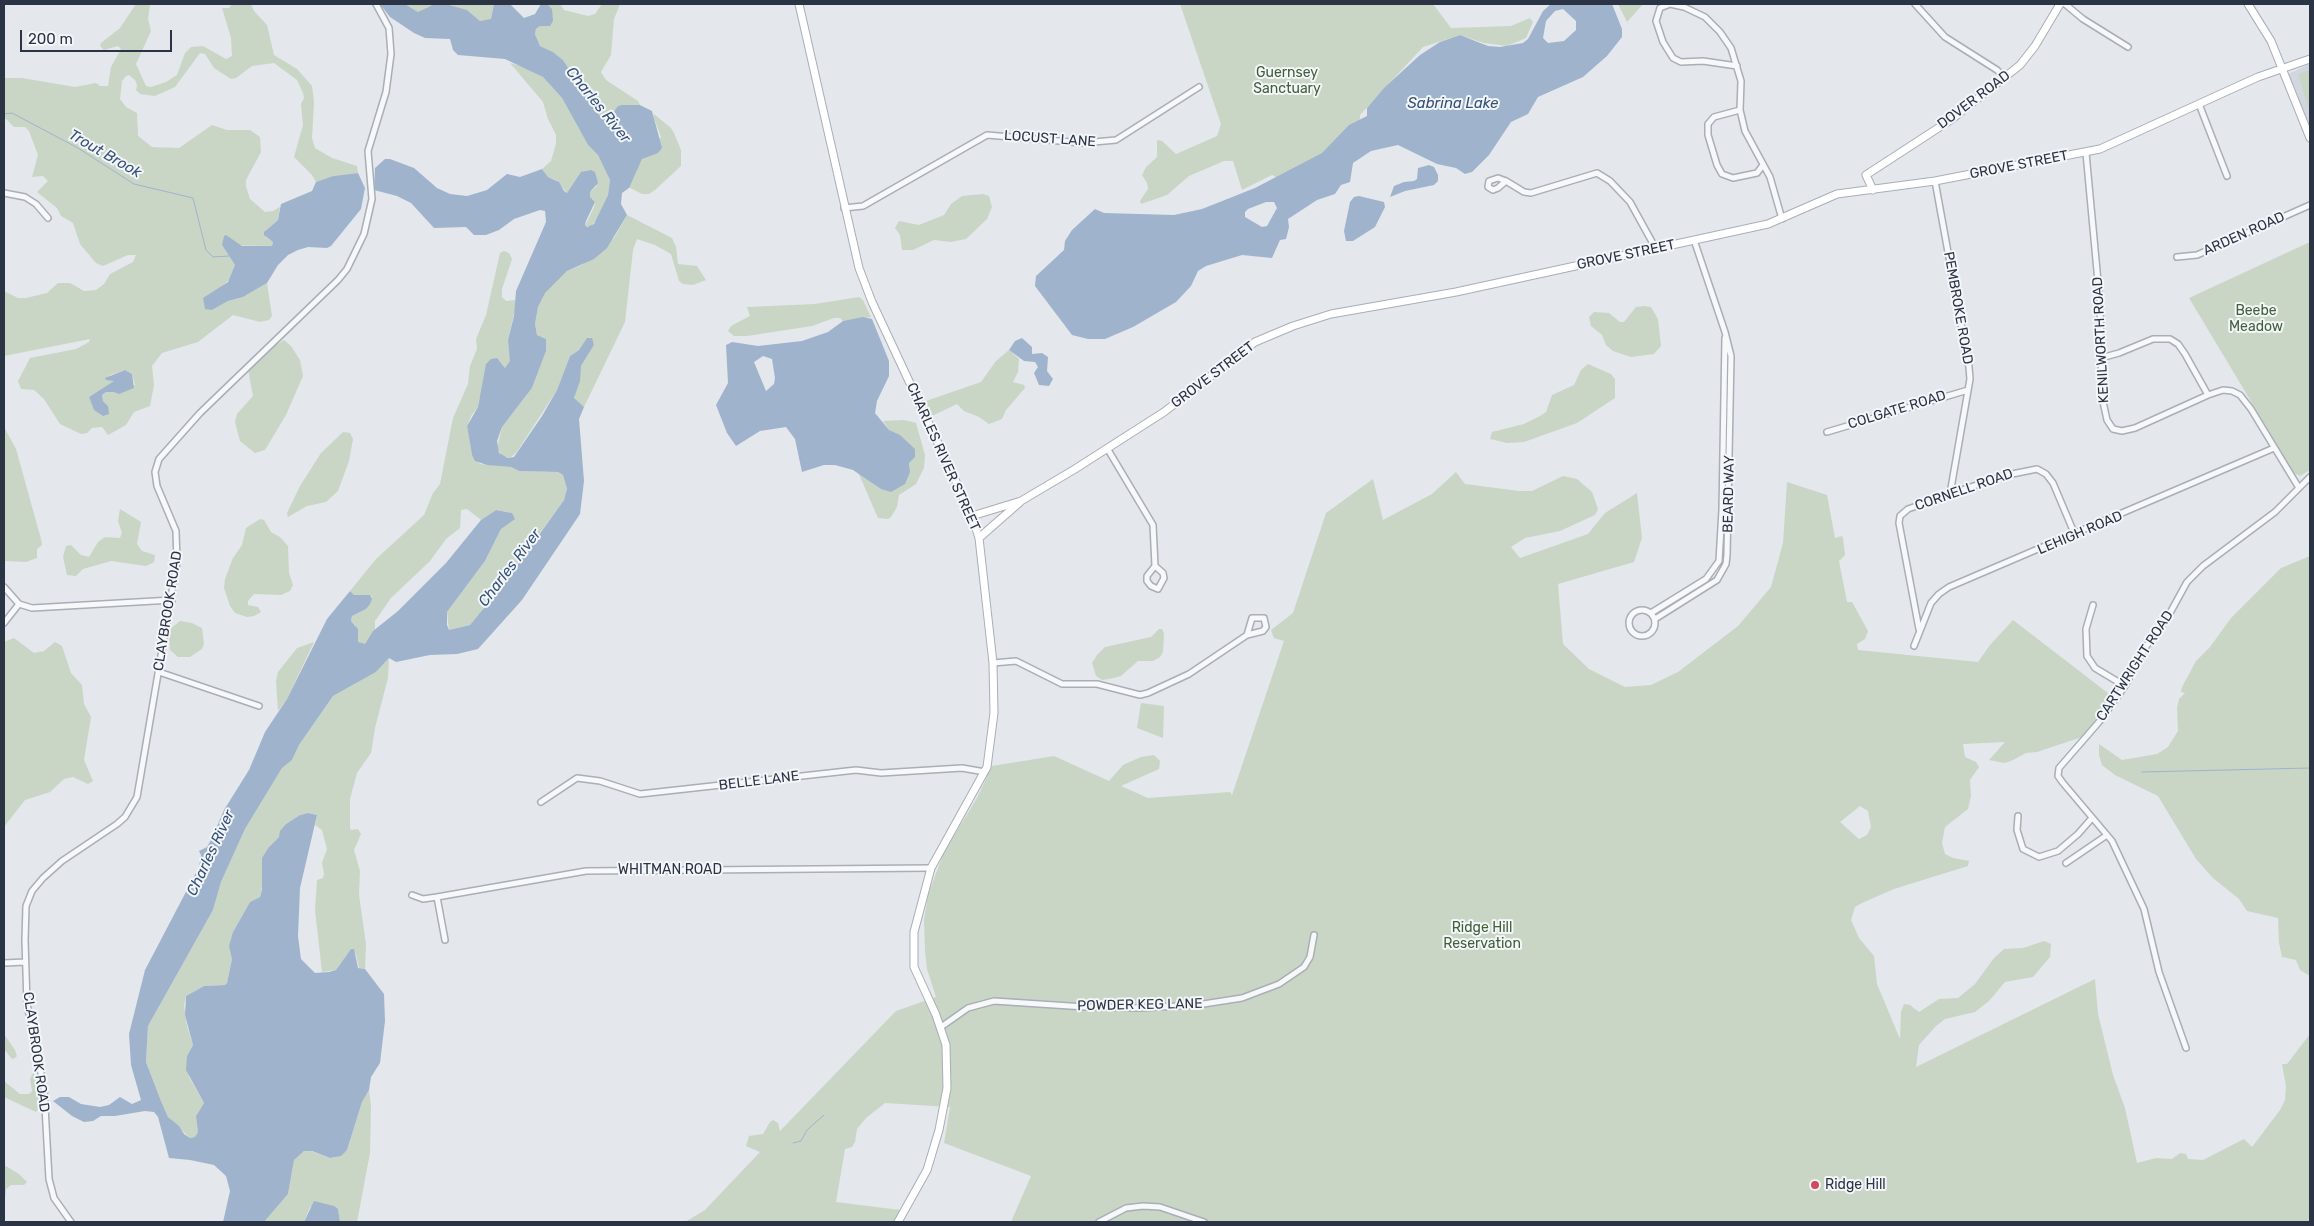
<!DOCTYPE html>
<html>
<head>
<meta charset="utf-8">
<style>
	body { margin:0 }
	#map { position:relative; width:2314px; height:1226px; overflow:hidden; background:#e4e7ec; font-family:Rubik,sans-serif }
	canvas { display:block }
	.frame { position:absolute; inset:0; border:5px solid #2b3445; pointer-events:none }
	.scale { position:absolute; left:20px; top:30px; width:152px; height:22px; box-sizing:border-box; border:2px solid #2b3445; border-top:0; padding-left:6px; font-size:15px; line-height:18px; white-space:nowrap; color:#2b3445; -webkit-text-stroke:4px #f4f6f9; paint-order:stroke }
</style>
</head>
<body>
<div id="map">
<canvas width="2314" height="1226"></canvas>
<div class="frame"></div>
<div class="scale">200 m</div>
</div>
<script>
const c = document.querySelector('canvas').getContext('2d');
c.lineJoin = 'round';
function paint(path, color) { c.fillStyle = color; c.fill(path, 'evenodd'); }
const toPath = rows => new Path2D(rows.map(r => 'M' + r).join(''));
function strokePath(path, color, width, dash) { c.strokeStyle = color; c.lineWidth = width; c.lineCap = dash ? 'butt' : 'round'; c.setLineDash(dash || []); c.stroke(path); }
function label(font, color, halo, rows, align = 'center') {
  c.font = font + ' Rubik,sans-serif'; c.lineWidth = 4; c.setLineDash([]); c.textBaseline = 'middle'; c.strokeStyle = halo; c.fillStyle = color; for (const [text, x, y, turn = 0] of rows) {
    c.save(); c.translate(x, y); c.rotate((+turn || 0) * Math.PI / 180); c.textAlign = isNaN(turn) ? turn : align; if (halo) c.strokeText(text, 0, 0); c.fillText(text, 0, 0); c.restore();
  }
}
const built = toPath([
	[2310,64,2310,128,2288,74]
]);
const green = toPath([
	[136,4,150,4,148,19,151,31,136,64,146,86,151,87,166,82,177,75,185,53,191,47,203,46,226,59,232,56,231,38,222,8,229,8,232,4,251,4,254,11,267,25,274,55,297,69,312,86,314,102,312,138,315,148,332,158,357,166,358,173,333,176,316,182,312,175,294,157,303,125,301,104,304,98,303,93,297,80,274,63,252,66,236,78,231,79,214,68,205,54,200,53,175,87,155,96,140,94,136,90,137,85,135,80,129,75,126,76,122,81,120,99,126,107,137,113,138,136,152,147,179,148,212,125,227,130,250,130,260,137,261,152,246,180,246,186,250,199,265,212,273,211,280,207,278,220,266,230,266,237,273,242,272,246,222,245,235,265,231,278,223,285,212,310,228,301,243,297,267,283,272,316,269,320,260,322,233,315,198,342,162,353,152,366,154,385,150,406,134,412,126,425,108,435,102,427,92,428,87,433,81,434,60,424,44,399,34,390,21,389,18,381,30,358,76,349,89,342,90,339,4,356,4,291,18,298,26,298,47,293,58,283,70,283,84,291,96,290,104,284,110,274,133,262,136,255,128,255,103,266,96,263,80,244,73,223,61,216,57,208,37,192,48,181,43,176,32,177,38,155,29,131,25,127,14,127,4,117,4,78,22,78,75,87,96,83,100,86,108,86,111,67,121,49,118,46,104,50,100,46,101,43,120,28],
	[125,370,132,374,135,385,114,392,106,392,102,395,103,401,108,406,103,416,95,410,89,397,113,382,113,380,106,380,110,375],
	[405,4,494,4,491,20,480,21,467,10,428,7,424,11,418,12],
	[541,4,560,4,564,10,588,16,595,14,602,4,620,4,614,19,611,55,601,72,606,80,638,101,640,105,617,108,610,117,600,116,563,60,553,52,540,46,535,34,536,29,540,26,548,5],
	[1180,4,1433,4,1451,28,1511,26,1530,18,1533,22,1526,38,1507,46,1484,43,1460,35,1423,47,1360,115,1360,124,1320,156,1278,178,1272,175,1242,190,1233,161,1224,161,1189,176,1167,195,1141,204,1140,201,1148,189,1147,183,1142,175,1146,167,1157,157,1157,140,1162,141,1176,154,1217,136,1221,124],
	[1618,4,1643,4,1627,22],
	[510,63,527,68,543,77,562,98,588,145,598,155,606,171,610,180,608,195,598,218,591,226,585,226,594,207,595,202,590,197,590,192,597,186,578,177,572,189,567,193,556,180,548,177,542,169,551,161,556,144,556,135,548,119,543,102],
	[2310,70,2310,113,2298,74],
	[654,114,671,128,674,133,681,150,681,166,655,190,649,194,642,194,628,187,642,159,661,137,654,118],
	[983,194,989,196,992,207,987,219,966,239,951,242,934,240,913,250,902,250,900,235,895,228,899,221,919,225,944,215,951,204,962,196],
	[627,215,672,238,676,247,678,264,697,266,706,280,693,285,683,284,679,281,671,254,655,245,637,239,633,250,625,322,584,407,574,399,581,366,594,345,590,337,579,350,570,356,557,390,516,453,510,458,501,455,497,448,502,427,532,388,546,351,546,339,537,335,535,324,538,307,545,292,567,271,582,265,614,238],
	[2310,242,2310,470,2300,476,2294,473,2189,298],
	[504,251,509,253,512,259,502,289,502,297,506,301,515,300,516,305,508,340,511,361,505,368,499,361,479,400,478,407,471,416,467,426,472,455,480,464,511,467,519,471,558,472,563,475,567,489,564,500,482,612,470,625,449,630,447,612,485,561,501,529,512,513,496,510,481,520,467,509,461,510,460,528,446,539,430,561,391,598,375,621,375,629,365,644,361,644,358,642,356,626,351,621,352,616,366,609,372,596,354,595,350,591,376,559,424,515,433,493,440,484,453,418,468,384,470,366,477,349,476,339,486,315,500,253],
	[859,297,863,300,871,317,843,321,840,318,834,318,812,326,747,336,734,336,728,331,731,326,750,316,747,307,815,304],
	[1644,306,1651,307,1658,319,1661,346,1654,354,1631,357,1613,351,1606,345,1602,335,1591,326,1589,317,1594,312,1609,313,1620,322,1624,322,1636,307],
	[284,340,291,346,300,360,303,376,286,415,265,450,255,453,240,441,235,422,237,414,253,396,248,369,274,346],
	[1009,350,1019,359,1018,372,1013,382,1024,385,1025,388,1006,410,1002,419,989,424,979,417,964,411,957,404,934,415,930,415,926,401,981,382,996,361],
	[1588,364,1611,374,1615,379,1615,398,1577,423,1524,442,1507,443,1490,439,1492,432,1524,424,1540,416,1546,412,1552,395,1574,385,1581,370],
	[904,420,916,423,925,455,924,468,916,484,899,495,897,507,891,517,888,519,878,518,858,472,881,489,910,467,908,463,915,457,904,439,889,430,883,421],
	[4,427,16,449,41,539,42,545,37,549,37,558,26,562,4,561],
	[343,432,350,433,353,439,349,461,338,491,326,502,307,506,288,517,287,513,300,486,321,453],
	[1456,472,1465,484,1519,491,1532,491,1563,476,1577,479,1592,492,1598,509,1595,515,1560,531,1525,538,1511,547,1520,558,1588,534,1605,513,1637,493,1642,538,1634,562,1558,584,1563,644,1589,669,1625,687,1651,685,1678,672,1738,626,1771,587,1783,543,1787,482,1827,495,1835,538,1842,536,1843,538,1845,555,1839,561,1847,602,1852,602,1868,631,1865,639,1857,644,1858,650,1978,662,1990,645,2013,620,2113,697,2097,719,2082,737,2037,752,2026,753,2011,761,2004,763,1989,760,2005,742,1963,744,1965,757,1976,762,1979,767,1970,780,1971,796,1968,809,1945,827,1942,843,1945,854,1953,858,1969,861,1968,866,1894,889,1862,903,1855,907,1851,920,1859,938,1874,956,1877,984,1900,1039,1901,1012,1904,1004,1910,1005,1919,1012,1939,999,1958,998,1975,984,1994,958,2004,949,2023,948,2044,941,2051,944,2050,957,2033,977,2005,982,1989,1001,1975,1012,1945,1019,1936,1026,1919,1045,1916,1067,2095,979,2098,1014,2113,1075,2125,1108,2137,1163,2156,1158,2172,1159,2180,1153,2186,1154,2188,1159,2203,1160,2244,1139,2252,1147,2280,1110,2285,1100,2286,1086,2282,1064,2287,1064,2310,1034,2310,1222,1011,1222,1031,1176,944,1143,950,1107,885,1103,866,1118,857,1129,855,1142,852,1147,845,1149,836,1202,900,1210,895,1222,685,1222,705,1210,760,1152,746,1146,749,1136,763,1134,770,1122,773,1120,778,1123,780,1131,896,1011,936,997,927,969,925,951,924,920,928,895,944,852,977,798,992,766,1054,756,1109,781,1123,765,1141,757,1154,755,1160,761,1159,769,1121,786,1148,798,1230,792,1232,795,1284,641,1274,638,1271,630,1293,613,1326,513,1373,479,1383,520,1432,494],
	[1860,806,1868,811,1871,827,1867,835,1859,839,1840,822],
	[120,509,141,522,137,544,142,551,155,555,154,562,146,566,111,561,83,569,76,576,67,575,63,557,66,546,71,545,81,555,89,557,98,542,105,537,120,538,122,533,118,521],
	[260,519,264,520,271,532,280,537,288,546,289,573,293,585,290,591,281,595,254,594,248,601,248,605,258,607,261,612,254,616,247,617,235,613,230,606,224,588,225,579,233,558,242,545,246,528],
	[2310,556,2310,976,2300,970,2296,960,2282,957,2279,943,2278,918,2247,911,2239,899,2213,878,2196,859,2158,796,2115,775,2102,765,2099,755,2099,744,2122,760,2157,754,2168,747,2178,731,2177,708,2179,699,2185,693,2181,692,2182,687,2196,661,2210,647,2231,618,2281,568],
	[180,621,192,623,202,628,204,644,202,649,190,657,178,657,170,650,169,637,171,628],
	[1159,629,1162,629,1164,633,1163,652,1160,657,1153,661,1138,661,1121,676,1114,678,1102,680,1096,676,1092,663,1097,655,1105,647,1151,637],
	[14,638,34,653,44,651,55,642,62,646,71,673,82,685,84,704,91,717,84,760,93,781,88,784,73,777,64,779,50,792,25,800,4,827,4,642],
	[314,642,287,699,278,711,276,681,278,672,297,648],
	[389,658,388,678,375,728,371,753,357,773,350,799,350,828,351,830,358,829,361,834,354,850,360,871,359,895,366,944,365,969,359,968,356,955,352,948,336,970,322,972,315,910,317,880,323,878,324,874,322,863,327,849,322,830,315,825,317,815,308,813,300,815,286,824,279,837,269,847,260,897,250,902,233,932,232,959,227,983,225,985,204,986,186,996,184,1005,187,1026,193,1045,187,1056,189,1077,204,1103,196,1116,198,1132,195,1137,190,1138,168,1117,161,1101,146,1062,148,1026,213,910,221,882,245,829,282,768,292,760,299,745,333,696,376,672],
	[1141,703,1164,706,1163,738,1137,728],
	[4,1034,15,1050,17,1056,15,1058,12,1059,4,1049],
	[33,1073,38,1079,38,1086,39,1108,36,1112,4,1097,4,1081,20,1094,29,1094,32,1091,30,1079],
	[369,1090,371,1106,370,1153,357,1222,340,1222,338,1209,310,1207,304,1222,264,1222,288,1194,294,1160,299,1153,308,1150,330,1158,336,1157,347,1150,362,1102],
	[4,1165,19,1174,27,1182,24,1185,11,1185,6,1189,4,1209]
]);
const water = toPath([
	[380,4,405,4,418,12,435,4,449,5,467,10,480,21,491,19,494,4,510,4,524,18,535,14,541,4,548,5,552,9,553,21,550,26,540,26,536,29,535,34,540,46,553,52,563,60,600,116,610,117,618,106,622,105,640,105,652,111,662,148,658,153,642,159,629,188,622,193,621,204,627,215,607,248,594,259,567,271,545,293,538,307,535,324,537,335,546,339,546,351,532,388,502,427,497,441,499,453,508,458,514,457,542,416,557,390,570,356,579,350,587,338,592,338,594,345,581,366,580,381,574,398,584,407,579,419,584,481,580,514,522,600,478,649,457,654,430,655,396,662,389,658,376,672,333,696,299,745,292,760,282,768,245,829,221,882,213,910,148,1026,146,1062,161,1101,168,1117,179,1126,184,1134,190,1138,195,1137,198,1132,196,1116,204,1103,186,1070,187,1056,193,1045,185,1015,186,996,204,986,225,985,227,983,232,959,229,946,233,932,250,902,260,897,262,889,262,858,269,847,279,837,280,831,286,824,300,815,308,813,317,815,300,888,298,936,301,959,315,973,329,972,336,970,351,949,354,949,358,968,365,969,384,994,385,1021,380,1063,371,1077,369,1090,362,1102,347,1150,341,1156,330,1158,312,1151,304,1151,294,1160,288,1194,264,1222,223,1222,230,1191,226,1176,214,1165,190,1160,169,1158,158,1117,154,1112,145,1111,115,1116,101,1116,93,1121,84,1122,72,1116,53,1101,60,1097,69,1097,81,1104,100,1107,109,1105,120,1097,132,1104,141,1100,131,1065,129,1034,145,970,199,867,201,855,199,851,207,847,211,840,224,810,249,770,265,732,287,699,327,619,350,591,354,595,370,595,372,599,370,604,366,609,352,616,351,621,358,629,358,642,365,644,373,631,398,611,446,563,481,520,496,510,512,513,515,519,501,529,485,561,447,612,447,625,449,630,470,625,501,588,564,500,567,489,563,475,558,472,519,471,511,467,487,465,475,461,472,455,467,426,478,407,486,364,491,359,497,358,505,368,510,361,508,340,514,316,516,291,546,222,545,211,540,210,514,219,499,230,486,235,474,235,466,227,434,228,411,203,397,196,374,190,375,168,385,159,390,159,414,168,437,188,450,194,467,196,487,190,507,174,520,177,542,169,548,177,559,182,564,191,567,193,581,172,591,170,595,172,598,183,590,192,590,197,595,202,586,221,585,225,587,227,594,224,608,195,610,180,598,155,588,145,562,98,543,77,505,59,458,55,453,50,450,39,425,38,414,33,390,17],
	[1551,4,1612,4,1622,29,1622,37,1607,56,1583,77,1538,97,1528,114,1511,122,1489,155,1472,172,1465,174,1456,168,1437,164,1398,145,1371,151,1353,163,1350,182,1341,185,1335,194,1317,200,1288,219,1289,227,1286,239,1280,240,1272,258,1242,255,1206,266,1198,271,1191,286,1176,302,1133,327,1105,339,1088,339,1072,335,1035,286,1036,276,1064,250,1065,241,1072,230,1095,209,1104,213,1174,215,1202,209,1255,188,1322,153,1349,125,1367,116,1367,108,1384,88,1420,55,1440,42,1460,35,1488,46,1500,47,1523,43,1528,39,1543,11],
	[1563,9,1576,21,1576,30,1564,41,1548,43,1543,38,1546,21,1555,11],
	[1266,202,1274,202,1277,208,1267,226,1262,227,1245,217,1245,212,1248,209],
	[1429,165,1434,167,1438,175,1438,181,1434,185,1405,191,1390,197,1394,186,1404,182,1414,181,1417,179,1418,168],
	[358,173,365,188,361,209,331,246,327,248,308,247,298,250,288,255,278,265,267,283,243,297,228,301,212,310,205,309,203,298,228,282,235,265,222,245,224,236,226,235,242,246,272,246,273,242,264,235,264,232,278,220,281,204,312,191,316,182,333,176],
	[1359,196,1384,202,1385,207,1375,227,1353,241,1346,241,1344,231,1350,202,1354,197],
	[863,317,872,319,889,361,889,376,877,401,875,413,889,430,900,435,915,449,915,457,909,463,910,472,905,484,891,492,881,489,853,470,835,465,824,465,802,472,795,439,786,427,760,431,736,446,727,433,716,405,728,383,726,345,732,342,758,346,802,341,828,332,843,321],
	[763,356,772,359,775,378,774,384,766,391,754,362],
	[1022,338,1032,347,1032,354,1042,353,1048,357,1047,371,1053,379,1049,386,1039,385,1034,373,1038,367,1035,362,1024,361,1009,350,1015,341],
	[125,370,132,374,134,388,119,394,114,392,106,392,102,395,103,401,108,406,109,414,103,416,94,410,89,397,114,381,106,380,105,378],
	[314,1201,334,1206,338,1209,340,1222,304,1222]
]);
const stream = toPath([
	[4,114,12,113,78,148,134,184,193,198,206,250,213,257,229,256],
	[2142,772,2310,768],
	[793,1143,801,1141,807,1130,824,1115]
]);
const street = toPath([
	[1670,4,1684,7,1705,17,1720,32,1731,48,1741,81,1740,110,1745,131,1770,177,1782,219],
	[1670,4,1660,8,1656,21,1663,42,1673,58,1681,62,1703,61,1737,66],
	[1915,4,1945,37,1997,70,2005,78],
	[2065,4,2083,19,2128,47],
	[2199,104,2227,176],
	[1740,110,1714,117,1708,124,1708,135,1717,165,1722,174,1733,178,1757,173,1763,165],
	[2086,153,2100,303,2102,397,2107,420,2113,429,2122,431,2135,428,2208,395,2223,390,2232,391,2240,395,2251,409,2299,488],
	[1506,181,1498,188,1493,190,1488,187,1489,181,1498,178,1506,181,1524,192,1531,193,1597,173,1610,181,1630,202,1656,249],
	[1935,181,1969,367,1970,379,1950,494],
	[4,193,25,197,36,204,48,218],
	[844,208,863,206,987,135,1083,143,1116,140,1199,87],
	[2177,257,2197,255,2310,205],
	[2101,358,2119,353,2153,339,2170,339,2178,344,2185,354,2208,395],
	[1827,432,1968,390],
	[1107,448,1153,525,1155,566,1163,573,1164,578,1158,589,1151,586,1147,581,1147,576,1155,566],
	[4,587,19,604,32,608,172,600],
	[2093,605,2086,629,2087,656,2095,668,2125,686],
	'1629 623a13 13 0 1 1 26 0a13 13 0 1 1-26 0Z',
	[1651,613,1706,579,1719,561,1722,510,1725,338],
	[1655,619,1717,580,1726,564,1727,555,1731,356,1725,332,1694,240],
	[4,623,19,604],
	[1919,629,1899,523,1900,516,1908,509,2002,476,2037,469,2046,474,2053,483,2075,535],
	[1914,646,1931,603,1939,594,1949,587,2274,448],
	[993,663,1016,661,1062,684,1097,684,1140,695,1148,693,1189,674,1247,635,1263,631,1266,627,1264,618,1252,618,1247,635],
	[159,672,259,706],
	[541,802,577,778,600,781,640,794,856,770,881,773,962,768,985,772],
	[2018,816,2017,830,2023,849,2039,857,2058,851,2078,834,2092,818],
	[2066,863,2107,835],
	[412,895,423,899,437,897,586,871,931,868],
	[437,897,445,940],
	[4,963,25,962],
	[941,1027,968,1008,994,1001,1085,1007,1140,1008,1197,1005,1242,998,1279,984,1304,967,1310,957,1314,935],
	[2186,1048,2159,972,2144,909,2112,841,2063,783,2058,776,2059,768,2099,722,2125,686,2145,648,2170,613,2187,582,2203,566,2275,512,2310,477],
	[71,1222,54,1198,49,1179,44,1088,27,1004,25,940,26,906,32,891,43,878,62,861,117,824,125,817,137,797,177,562,176,531,157,486,155,472,159,459,200,413,338,280,347,269,364,234,372,199,368,151,386,92,391,54,389,28,376,4],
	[1099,1222,1126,1208,1143,1206,1160,1207,1204,1222]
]);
const secondary = toPath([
	[799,4,859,268,872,302,972,516,979,538,993,663,994,713,987,767,931,868,914,932,914,967,936,1015,946,1045,947,1088,939,1130,927,1170,898,1222],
	[2248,4,2271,41,2310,138],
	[1873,190,1866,175,1952,119,2020,65,2035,46,2060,4],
	[972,516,1021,501,1075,469,1164,412,1255,342,1293,326,1331,314,1456,292,1768,224,1837,194,1935,181,2100,149,2258,77,2310,59],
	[979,538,1020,502]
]);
const markers = [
	[1815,1185,5,"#d1495b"]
];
const parkNames = [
	["Guernsey",1287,73],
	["Sanctuary",1287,89],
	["Beebe",2256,311],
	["Meadow",2256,327],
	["Ridge Hill",1482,928],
	["Reservation",1482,944]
];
const streetNames = [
	["DOVER ROAD",1974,100,-37],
	["LOCUST LANE",1050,139,4],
	["GROVE STREET",2019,165,-11],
	["ARDEN ROAD",2244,234,-24],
	["GROVE STREET",1626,255,-12],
	["PEMBROKE ROAD",1958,308,80],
	["KENILWORTH ROAD",2101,340,-93],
	["GROVE STREET",1213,375,-37],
	["COLGATE ROAD",1897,410,-17],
	["CHARLES RIVER STREET",943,457,66],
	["CORNELL ROAD",1964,490,-19],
	["BEARD WAY",1729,494,-89],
	["LEHIGH ROAD",2080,533,-23],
	["CLAYBROOK ROAD",168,611,-81],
	["CARTWRIGHT ROAD",2135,666,-57],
	["BELLE LANE",759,781,-7],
	["WHITMAN ROAD",670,870],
	["POWDER KEG LANE",1140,1005,-1],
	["CLAYBROOK ROAD",36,1052,82]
];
const poiNames = [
	["Ridge Hill",1825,1185]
];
const waterNames = [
	["Sabrina Lake",1453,104],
	["Charles River",598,105,51],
	["Trout Brook",105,154,30],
	["Charles River",510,568,-53],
	["Charles River",211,853,-65]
];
paint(built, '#d2d6de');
paint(green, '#c9d6c5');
paint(water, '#9fb4cc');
strokePath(stream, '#9fb4cc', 1);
strokePath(street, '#a9aeb7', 8);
strokePath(secondary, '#a9aeb7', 9);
strokePath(street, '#f7f8fa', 5);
strokePath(secondary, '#fff', 7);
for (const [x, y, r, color] of markers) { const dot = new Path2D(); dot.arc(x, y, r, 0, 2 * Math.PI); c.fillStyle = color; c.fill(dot); strokePath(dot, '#f4f6f9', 2); }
label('14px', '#3f6138', '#f4f6f9', parkNames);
label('14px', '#2b3445', '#f4f6f9', streetNames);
label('14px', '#2b3445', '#f4f6f9', poiNames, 'left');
label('italic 15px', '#34527a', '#f4f6f9', waterNames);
</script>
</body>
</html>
